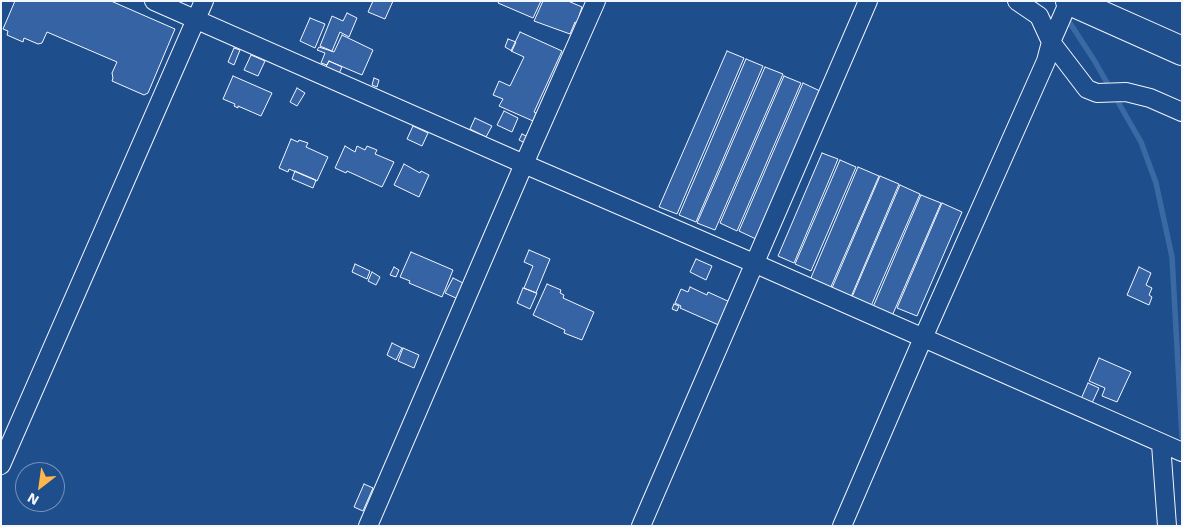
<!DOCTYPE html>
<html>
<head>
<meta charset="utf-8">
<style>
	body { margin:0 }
	#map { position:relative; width:1183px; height:527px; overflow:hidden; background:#1f4e8c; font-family:"Work Sans",sans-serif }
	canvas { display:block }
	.frame { position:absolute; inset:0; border:2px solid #f2f6ff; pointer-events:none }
	.north { position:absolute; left:15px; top:462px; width:50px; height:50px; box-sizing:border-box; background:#1f4e8c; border:1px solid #7391ba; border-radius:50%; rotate:210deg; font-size:14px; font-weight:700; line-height:20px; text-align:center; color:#f2f6ff }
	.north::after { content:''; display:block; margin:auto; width:18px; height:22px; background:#ffb74d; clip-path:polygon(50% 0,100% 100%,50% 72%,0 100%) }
</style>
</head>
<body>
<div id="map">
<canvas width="1183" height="527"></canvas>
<div class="frame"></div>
<div class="north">N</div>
</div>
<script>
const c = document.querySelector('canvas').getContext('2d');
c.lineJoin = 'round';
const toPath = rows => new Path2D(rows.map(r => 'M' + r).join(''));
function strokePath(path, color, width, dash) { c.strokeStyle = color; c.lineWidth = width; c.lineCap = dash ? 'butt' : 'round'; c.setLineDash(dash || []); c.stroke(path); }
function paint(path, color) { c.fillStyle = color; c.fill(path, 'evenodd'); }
const stream = toPath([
	[1066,17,1094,60,1141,142,1156,183,1172,257,1182,437]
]);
const building = toPath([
	[15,1,111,1,175,29,148,93,144,95,112,81,113,78,112,73,117,62,47,32,42,43,38,44,24,38,23,42,7,35,8,31,3,29,15,1],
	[373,1,393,1,385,19,368,12,373,1],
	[499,1,541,1,533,18,498,3,499,1],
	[543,1,568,1,582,7,579,16,582,17,579,24,575,22,570,34,534,21,543,1],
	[347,13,357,18,349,37,340,32,332,51,320,46,332,16,343,21,347,13],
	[310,18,325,24,315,48,300,41,310,18],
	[520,32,562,51,534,112,536,113,533,121,499,106,503,99,493,95,499,81,510,86,524,57,511,51,520,32],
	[342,35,373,50,362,75,329,61,327,65,321,63,325,53,317,50,319,47,334,52,342,35],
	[508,39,516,42,512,51,505,47,508,39],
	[234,48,240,50,234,65,228,62,234,48],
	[727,51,744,58,677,214,659,207,727,51],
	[251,55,265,61,258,76,244,70,251,55],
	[746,59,763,66,696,222,679,215,746,59],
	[329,61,342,67,338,76,324,70,329,61],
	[765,67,783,74,715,230,697,223,765,67],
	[233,76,272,93,261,116,238,106,238,108,234,106,235,104,223,99,233,76],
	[784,76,801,83,737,231,720,223,784,76],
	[374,78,379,80,377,87,372,85,374,78],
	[803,83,820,91,756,239,739,231,803,83],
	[297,88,305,93,297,106,290,102,297,88],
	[504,111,518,118,512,132,497,125,504,111],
	[475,118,492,126,486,137,470,129,475,118],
	[413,126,428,133,422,146,407,139,413,126],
	[522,134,528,137,525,143,519,140,522,134],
	[291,139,298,142,299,140,308,143,306,147,328,157,317,181,289,169,288,172,279,168,291,139],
	[345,146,355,152,357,146,365,150,367,146,377,150,375,154,394,162,382,187,347,171,346,173,335,168,345,146],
	[822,153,838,159,794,263,778,256,822,153],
	[840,160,856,167,811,271,795,264,840,160],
	[404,164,420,173,421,171,429,175,419,197,394,185,404,164],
	[858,167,879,176,830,289,810,280,858,167],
	[295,171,316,180,313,188,292,179,295,171],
	[880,176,899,184,851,297,832,288,880,176],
	[900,185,920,194,871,306,852,297,900,185],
	[921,195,941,203,892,316,873,307,921,195],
	[942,203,962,212,917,316,897,308,942,203],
	[529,250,550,259,536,293,524,288,533,266,524,262,529,250],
	[411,252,453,270,442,297,409,283,410,281,400,277,411,252],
	[696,259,712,266,706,280,690,272,696,259],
	[355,264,370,271,367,279,352,272,355,264],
	[394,267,399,270,396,277,390,275,394,267],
	[1139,267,1151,273,1146,285,1152,288,1149,295,1152,297,1149,305,1127,295,1139,267],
	[372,272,380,277,376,285,368,281,372,272],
	[453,278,465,284,458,299,445,293,453,278],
	[547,284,561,290,560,293,564,295,563,298,594,312,582,340,564,333,565,330,533,315,547,284],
	[690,287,707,295,708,292,732,303,721,326,680,308,681,306,675,303,681,289,688,292,690,287],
	[523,288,537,293,530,309,517,303,523,288],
	[674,304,679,306,677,311,672,309,674,304],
	[392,343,402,348,396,360,387,355,392,343],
	[403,348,419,355,414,368,398,361,403,348],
	[1099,358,1131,372,1117,402,1102,396,1105,388,1089,381,1099,358],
	[1088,383,1099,388,1092,403,1081,399,1088,383],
	[364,484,373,488,363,511,354,507,364,484]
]);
const street = toPath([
	[154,1,524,164,756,264,1182,452],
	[1017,1,1039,16,1051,42,1087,89,1097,93,1126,92,1150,98,1182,112],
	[1161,444,1167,526],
	[1,465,204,1],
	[368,526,524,164,596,1],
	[641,526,868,1],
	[842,526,923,338,1046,61,1051,42,1069,1]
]);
const highway = toPath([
	[1070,1,1182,51]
]);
strokePath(stream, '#3b69a3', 5.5);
paint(building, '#3563a3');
strokePath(building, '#f2f6ff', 1);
strokePath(street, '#f2f6ff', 20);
strokePath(highway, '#f2f6ff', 30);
strokePath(street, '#1f4e8c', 18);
strokePath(highway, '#1f4e8c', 28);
</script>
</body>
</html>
